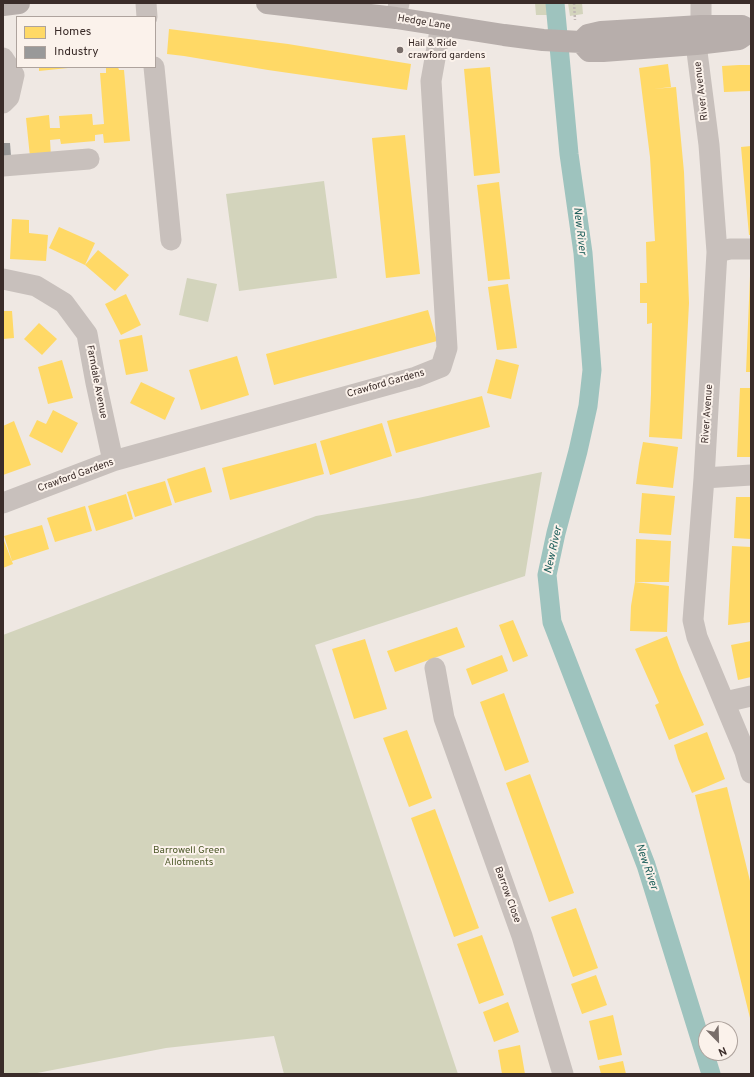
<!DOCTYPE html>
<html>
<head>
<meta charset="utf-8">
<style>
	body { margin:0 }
	#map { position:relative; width:754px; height:1077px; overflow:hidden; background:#efe8e3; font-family:Overpass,sans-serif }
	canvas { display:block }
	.frame { position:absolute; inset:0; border:4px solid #3a2c29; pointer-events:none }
	.legend { position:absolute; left:16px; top:16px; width:140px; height:52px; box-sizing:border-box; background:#fbf2eb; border:1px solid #aea39d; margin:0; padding:5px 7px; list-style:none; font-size:12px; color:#3a2c29 }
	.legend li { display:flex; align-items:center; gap:8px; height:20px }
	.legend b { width:20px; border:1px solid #aea39d }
	.north { position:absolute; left:698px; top:1021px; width:40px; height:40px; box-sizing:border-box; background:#fbf2eb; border:1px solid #aea39d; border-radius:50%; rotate:157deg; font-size:11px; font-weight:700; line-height:16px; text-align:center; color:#3a2c29 }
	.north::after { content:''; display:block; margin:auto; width:14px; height:18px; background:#796e6a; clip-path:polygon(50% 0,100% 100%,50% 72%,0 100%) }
</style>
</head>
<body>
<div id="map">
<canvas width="754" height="1077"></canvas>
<div class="frame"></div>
<ul class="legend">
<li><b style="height:11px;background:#ffd966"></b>Homes</li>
<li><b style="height:11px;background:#999"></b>Industry</li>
</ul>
<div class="north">N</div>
</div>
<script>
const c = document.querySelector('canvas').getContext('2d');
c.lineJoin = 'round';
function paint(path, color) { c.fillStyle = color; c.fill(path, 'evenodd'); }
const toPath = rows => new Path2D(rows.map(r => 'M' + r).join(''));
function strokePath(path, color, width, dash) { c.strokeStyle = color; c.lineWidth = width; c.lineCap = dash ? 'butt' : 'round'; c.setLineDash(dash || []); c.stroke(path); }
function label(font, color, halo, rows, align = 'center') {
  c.font = font + ' Overpass,sans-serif'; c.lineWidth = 4; c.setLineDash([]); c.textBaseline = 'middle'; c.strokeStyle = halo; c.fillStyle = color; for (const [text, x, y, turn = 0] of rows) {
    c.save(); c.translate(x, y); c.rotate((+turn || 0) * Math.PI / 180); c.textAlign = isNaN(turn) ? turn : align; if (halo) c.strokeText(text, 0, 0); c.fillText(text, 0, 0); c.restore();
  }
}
const green = toPath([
	[535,3,546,3,547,15,536,15],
	[568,3,582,3,583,14,570,16],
	[324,181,337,278,239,291,226,194],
	[187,278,217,284,208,322,179,315],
	[542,472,525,576,315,645,458,1074,284,1074,274,1036,166,1048,32,1074,3,1074,3,635,316,516,418,498]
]);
const homes = toPath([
	[169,29,288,44,411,64,407,90,268,70,184,56,167,54],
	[668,64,671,87,654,89,676,87,684,172,689,303,682,439,649,437,651,394,652,323,647,324,647,303,640,303,640,283,647,283,646,242,655,241,650,157,639,68],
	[739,65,751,65,751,91,724,92,722,66],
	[39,67,68,67,68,68,39,71],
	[106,67,118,67,119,70,124,70,130,141,104,143,103,134,95,135,95,141,61,144,60,139,50,140,51,156,30,157,26,118,49,115,50,128,60,128,59,116,92,114,93,125,104,124,100,73,106,73],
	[490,67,500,173,474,176,464,69],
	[405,135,420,274,386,278,372,138],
	[751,146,751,235,749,235,741,147],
	[499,182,510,279,488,281,477,185],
	[12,219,29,220,29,233,48,235,46,261,10,259],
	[59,227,95,243,85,265,98,250,129,275,115,291,85,265,49,248],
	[750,276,751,276,751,372,746,372],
	[508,284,517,348,497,350,488,287],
	[126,294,141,325,121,335,105,304],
	[428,310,437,341,274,385,266,354],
	[3,311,12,311,14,338,3,339],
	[39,323,57,339,42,355,24,339],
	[142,335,148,371,126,375,119,340],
	[237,356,249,395,201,410,189,370],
	[496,359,519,365,511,399,487,393],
	[62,360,73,398,48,404,38,367],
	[141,382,175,398,165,420,130,403],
	[740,388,751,388,751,457,737,457],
	[482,396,490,427,396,453,387,421],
	[53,410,78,423,62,453,29,436,37,420,46,424],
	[14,421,31,465,3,475,3,426],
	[382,423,392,456,330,475,320,441],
	[643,442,678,447,673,488,636,484,639,463],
	[316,443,324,474,230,500,222,468],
	[205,467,212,492,175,503,167,479],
	[165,481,172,505,135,517,127,492],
	[642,493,675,496,671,535,639,533],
	[126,494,133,519,96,531,88,506],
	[736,497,751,497,751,539,734,538],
	[85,506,92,531,55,542,47,518],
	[42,525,49,549,12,561,4,536],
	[3,538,13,564,3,568],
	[636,539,671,541,669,582,635,582],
	[732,546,751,547,751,622,728,625],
	[635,582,669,586,667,632,630,631,631,606],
	[513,620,528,656,513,662,499,625],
	[457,627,465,647,395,672,387,651],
	[667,636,680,670,704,725,669,740,655,705,659,703,635,649],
	[365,639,387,709,354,719,332,649],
	[751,641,751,677,738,680,731,645],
	[502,655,508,671,472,685,466,669],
	[504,693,529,762,505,771,480,702],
	[407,730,432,798,409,807,383,738],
	[707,732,725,779,692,793,678,759,674,745],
	[530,774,574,893,549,902,506,783],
	[727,787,751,885,750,1018,695,795],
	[435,809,479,928,454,937,411,818],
	[576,908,598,968,573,977,551,917],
	[482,935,504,995,479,1004,457,944],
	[596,975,607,1005,582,1014,571,984],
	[508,1002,519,1032,494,1042,483,1012],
	[613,1015,622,1055,598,1060,589,1021],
	[520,1045,525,1074,502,1074,498,1050],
	[623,1061,626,1074,601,1074,599,1066]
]);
const industry = toPath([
	[3,143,10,143,11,156,3,157]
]);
const canal = toPath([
	[555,3,569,154,583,253,592,370,588,406,578,451,556,533,547,575,552,622,646,865,711,1074]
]);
const path = toPath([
	[574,3,575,20]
]);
const minor = toPath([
	[146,3,147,17],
	[701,3,701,26],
	[396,18,399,3],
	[696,44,709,145,717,252,704,478,693,620,697,637,745,752,751,773],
	[3,58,14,75,9,97,3,103],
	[154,67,171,240],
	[3,166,89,159],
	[717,252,730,249,751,249],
	[3,279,36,286,64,303,87,334,96,383,113,461],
	[704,478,751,475],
	[3,503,113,461,416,377,441,367,447,348,431,81,441,25],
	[435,668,444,718,522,936,563,1074],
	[725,702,751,696]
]);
const major = toPath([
	[267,3,396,18,504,35,543,40,581,42,589,51,603,51,696,44,739,39,749,32,751,32],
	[3,5,19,3],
	[581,42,588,35,601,32,701,26,742,26,746,28]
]);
const markers = [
	[400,50,4,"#796e6a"]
];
const streetNames = [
	["Hedge Lane",424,23,9],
	["River Avenue",702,91,-97],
	["Farndale Avenue",96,382,79],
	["Crawford Gardens",386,384,-16],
	["River Avenue",708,414,-86],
	["Crawford Gardens",76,476,-20],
	["Barrow Close",507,895,70]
];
const poiNames = [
	["Hail & Ride",408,44],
	["crawford gardens",408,56]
];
const parkNames = [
	["Barrowell Green",189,851],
	["Allotments",189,863]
];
const waterNames = [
	["New River",579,231,83],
	["New River",554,550,-77],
	["New River",646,867,71]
];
paint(green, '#d3d4bc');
paint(homes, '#ffd966');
paint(industry, '#999');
strokePath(canal, '#9ec3be', 19);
strokePath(path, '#c1b8b4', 2.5, [2, 2]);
strokePath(minor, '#c8c0bc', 21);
strokePath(major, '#b7aeab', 22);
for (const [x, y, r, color] of markers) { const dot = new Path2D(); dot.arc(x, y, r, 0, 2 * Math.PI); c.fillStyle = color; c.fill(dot); strokePath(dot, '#fbf2eb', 1.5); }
label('10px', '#3a2c29', '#fbf2eb', streetNames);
label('10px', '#3a2c29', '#fbf2eb', poiNames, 'left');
label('10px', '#4e5a2b', '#fbf2eb', parkNames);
label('italic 11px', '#1c5e5a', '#fbf2eb', waterNames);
</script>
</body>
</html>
